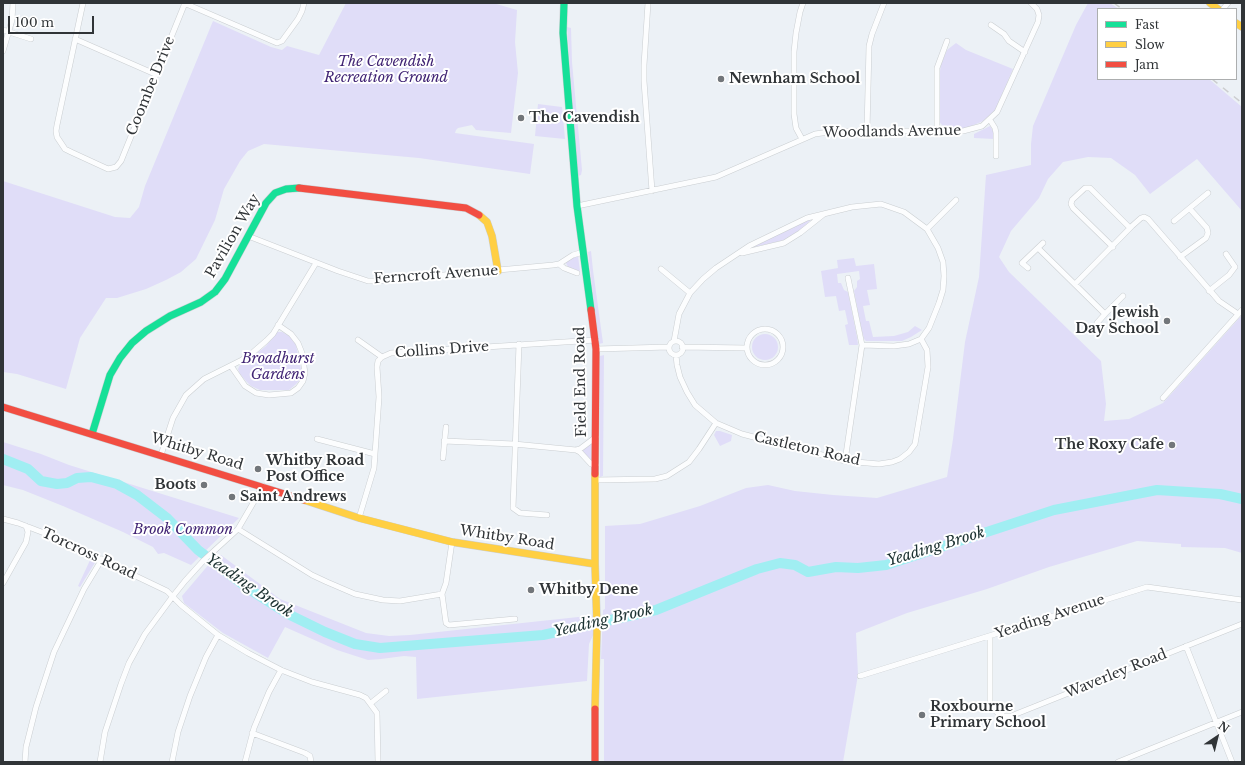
<!DOCTYPE html>
<html>
<head>
<meta charset="utf-8">
<style>
	body { margin:0 }
	#map { position:relative; width:1245px; height:765px; overflow:hidden; background:#ecf1f6; font-family:"Libre Baskerville",serif }
	canvas { display:block }
	.frame { position:absolute; inset:0; border:4px solid #303437; pointer-events:none }
	.legend { position:absolute; left:1097px; top:8px; width:140px; height:72px; box-sizing:border-box; background:#fff; border:1px solid #acaeaf; margin:0; padding:5px 7px; list-style:none; font-size:12px; color:#303437 }
	.legend li { display:flex; align-items:center; gap:8px; height:20px }
	.legend b { width:20px; border:1px solid #acaeaf }
	.north { position:absolute; left:1197px; top:717px; width:40px; height:40px; -webkit-text-stroke:3px #fff; paint-order:stroke; rotate:35deg; font-size:11px; font-weight:700; line-height:16px; text-align:center; color:#303437 }
	.north::after { content:''; display:block; margin:auto; width:14px; height:18px; background:#303437; clip-path:polygon(50% 0,100% 100%,50% 72%,0 100%) }
	.scale { position:absolute; left:8px; top:16px; width:86px; height:18px; box-sizing:border-box; border:2px solid #303437; border-top:0; padding-left:5px; font-size:12px; line-height:14px; white-space:nowrap; color:#303437; -webkit-text-stroke:3px #fff; paint-order:stroke }
</style>
</head>
<body>
<div id="map">
<canvas width="1245" height="765"></canvas>
<div class="frame"></div>
<ul class="legend">
<li><b style="height:5px;background:#16e098"></b>Fast</li>
<li><b style="height:5px;background:#ffcf43"></b>Slow</li>
<li><b style="height:5px;background:#f24e42"></b>Jam</li>
</ul>
<div class="north">N</div>
<div class="scale">100 m</div>
</div>
<script>
const c = document.querySelector('canvas').getContext('2d');
c.lineJoin = 'round';
function paint(path, color) { c.fillStyle = color; c.fill(path, 'evenodd'); }
const toPath = rows => new Path2D(rows.map(r => 'M' + r).join(''));
function strokePath(path, color, width, dash) { c.strokeStyle = color; c.lineWidth = width; c.lineCap = dash ? 'butt' : 'round'; c.setLineDash(dash || []); c.stroke(path); }
function label(font, color, halo, rows, align = 'center') {
  c.font = font + ' "Libre Baskerville",serif'; c.lineWidth = 4; c.setLineDash([]); c.textBaseline = 'middle'; c.strokeStyle = halo; c.fillStyle = color; for (const [text, x, y, turn = 0] of rows) {
    c.save(); c.translate(x, y); c.rotate((+turn || 0) * Math.PI / 180); c.textAlign = isNaN(turn) ? turn : align; if (halo) c.strokeText(text, 0, 0); c.fillText(text, 0, 0); c.restore();
  }
}
const green = toPath([
	[346,3,493,3,517,10,515,42,518,73,511,133,476,130,472,125,458,128,456,130,455,133,534,144,530,174,419,158,264,144,248,151,240,161,224,189,215,220,196,259,181,272,166,280,146,289,117,298,106,298,80,338,66,389,17,374,3,372,3,181,115,217,130,218,139,207,145,186,213,21,271,47,282,50,287,46,319,55],
	[1088,3,1110,3,1119,9,1098,9,1098,79,1209,79,1242,107,1242,211,1197,159,1150,194,1135,175,1111,158,1088,157,1063,162,1048,179,1039,198,1011,231,999,257,1009,272,1101,361,1106,404,1104,421,1129,419,1163,403,1242,315,1242,553,1225,548,1181,547,1181,544,1137,541,1049,567,987,589,907,613,856,633,858,675,843,762,604,762,604,659,601,659,603,610,605,609,605,526,640,524,700,506,746,488,768,485,795,491,833,495,877,498,947,477,953,439,965,342,979,277,986,175,1031,165,1031,144,1033,126,1076,25],
	[567,27,571,28,572,62,582,170,581,175,578,176],
	[956,43,966,50,1013,69,998,104,995,110,989,116,983,121,967,128,946,128,941,124,939,121,940,71,941,64,947,50],
	[538,104,562,107,565,139,535,136],
	[990,126,993,131,994,139,974,138,974,134],
	[812,219,800,230,785,240,754,247,753,246,802,221],
	[591,251,593,270,603,343,599,344,588,252],
	[578,256,580,271,568,267,566,263,569,259],
	[854,258,856,266,874,264,877,289,867,290,870,305,863,306,866,321,869,321,873,337,894,336,908,332,915,326,922,330,911,337,902,341,866,341,864,339,861,328,854,291,857,287,857,281,860,279,859,271,837,274,838,283,841,283,844,290,848,292,857,337,858,345,849,345,845,325,848,324,845,310,839,311,836,296,825,297,821,271,838,268,837,260],
	[277,332,282,332,290,336,296,345,302,374,300,380,295,385,289,390,260,390,251,386,245,380,240,374,238,369,240,365,248,360,266,346],
	'752 347a13 13 0 1 1 26 0a13 13 0 1 1-26 0Z',
	[604,355,603,476,600,477,600,356],
	[716,431,720,431,732,435,731,441,720,446,714,435],
	[3,442,41,454,69,465,239,518,191,565,164,553,158,554,153,547,123,532,63,506,23,490,3,485],
	[591,442,591,461,582,450],
	[221,555,280,599,366,633,389,636,410,635,597,615,597,627,589,644,587,681,417,699,416,657,404,656,381,659,368,660,337,650,285,627,268,658,223,633,184,603,182,596,210,563],
	[91,558,96,561,80,587,78,586]
]);
const river = toPath([
	[3,459,28,469,41,481,57,484,67,483,77,478,91,477,117,484,137,495,167,518,198,550,249,589,288,614,325,632,355,644,380,648,543,635,656,610,757,569,780,563,795,565,808,572,836,567,858,568,886,565,1054,510,1157,490,1220,494,1242,499]
]);
const street = toPath([
	[83,3,57,125,56,131,57,137,65,149,71,152,108,169,116,167,121,161,185,3],
	[184,3,277,43,282,41,298,19,302,11,304,3],
	[648,3,644,65,644,81,652,191],
	[1223,9,1228,3],
	[991,25,1004,34,1009,41,1025,52],
	[3,30,31,39],
	[75,39,155,74],
	[3,51,12,20,13,3],
	[990,120,995,128,996,133,996,156],
	[867,131,869,46,872,34,884,3],
	[937,131,937,68,947,41],
	[802,139,796,128,794,114,794,52,796,33,800,12,803,3],
	[577,206,716,177,815,134,829,132,850,131,963,131,982,126,997,112,1038,22,1039,15,1037,9,1031,3],
	[1174,221,1208,193],
	[927,229,956,200],
	[248,236,338,271,368,281,378,281,553,265,559,264,573,255,583,252],
	[1113,247,1073,208,1071,204,1072,200,1085,188,1090,188,1130,228],
	[1038,248,1105,314,1123,296],
	[742,253,784,243,800,233,824,214],
	[1180,257,1206,238,1208,233,1207,228,1190,209],
	[559,264,564,268,577,273],
	[1028,268,1022,263,1043,243],
	[661,269,690,293],
	[848,278,862,345,894,346,909,344,921,339],
	[1075,284,1132,226,1141,218,1144,217,1148,219,1219,301,1238,314],
	[1209,291,1229,275,1235,267,1226,254],
	[1097,323,1105,314],
	'747 347a18 18 0 1 1 36 0a18 18 0 1 1-36 0Z',
	[358,340,382,357],
	[674,341,679,314,690,293,703,279,716,268,749,246,807,218,852,207,881,204,904,212,927,229,938,248,943,262,944,276,943,290,939,303,929,328,921,339],
	'669 348a7 7 0 1 1 14 0a7 7 0 1 1-14 0Z',
	[519,344,513,508,520,513,547,515],
	[682,347,747,348],
	[596,349,669,347],
	[676,355,677,365,680,377,687,392,695,405,716,423,742,434,845,461,879,464,892,462,900,459,909,452,915,444,928,367,927,350,921,339],
	[231,366,245,386,256,393,269,395,291,393,298,388,303,381,305,373,302,353,298,343,291,334,278,325],
	[1163,398,1242,310],
	[317,439,375,454],
	[444,441,514,444,576,450,580,449,596,437],
	[576,450,580,452,591,464,596,465],
	[161,455,173,418,186,395,204,379,240,361,251,354,266,341,273,334,316,263],
	[443,458,446,427],
	[845,461,862,345],
	[596,480,655,479,667,476,689,462,699,449,716,423],
	[359,518,374,468,379,397,377,367,378,361,382,357,391,353,596,340],
	[3,519,18,523,52,536,167,591,181,605,218,635,248,653,281,670,312,682,360,695,366,698,377,713,378,762],
	[238,529,312,575,327,582,355,594,383,600,400,601,442,594,446,583,452,542],
	[3,583,26,542,28,532,26,526],
	[442,594,446,623,449,625,515,619],
	[990,636,990,703,992,708,998,713,1004,716,1011,716,1242,624],
	[1186,646,1232,762],
	[860,676,1147,587,1242,600],
	[371,703,386,691],
	[252,733,305,753,310,756,311,762],
	[25,762,26,747,36,707,54,652,84,589,102,559],
	[100,762,105,732,121,684,129,663,145,634,173,596,185,581,204,560,238,529,263,486],
	[172,762,178,732,190,696,206,657,218,635],
	[245,762,254,728,269,692,281,670],
	[1118,762,1242,712]
]);
const fast = toPath([
	[564,3,563,33,577,206,591,310],
	[92,434,110,375,120,358,132,343,146,331,170,316,201,302,215,292,225,279,266,203,275,193,286,189,299,188]
]);
const slow = toPath([
	[1210,3,1218,9],
	[1236,23,1242,27],
	[479,215,487,222,492,236,498,271],
	[304,500,359,518,452,542,595,564],
	[595,709,597,627,595,564,595,474]
]);
const jam = toPath([
	[299,188,466,208,479,215],
	[591,310,596,349,595,474],
	[3,407,304,500],
	[595,709,595,762]
]);
const rail = toPath([
	[1114,3,1122,9],
	[1212,79,1242,103]
]);
const markers = [
	[721,79,4,"#72767a"],
	[521,118,4,"#72767a"],
	[1167,321,4,"#72767a"],
	[1172,445,4,"#72767a"],
	[258,469,4,"#72767a"],
	[204,485,4,"#72767a"],
	[232,497,4,"#72767a"],
	[531,590,4,"#72767a"],
	[922,715,4,"#72767a"]
];
const parkNames = [
	["The Cavendish",386,62],
	["Recreation Ground",386,78],
	["Broadhurst",278,359],
	["Gardens",278,375],
	["Brook Common",183,530]
];
const poiNames = [
	["Newnham School",729,79],
	["The Cavendish",529,118],
	["Jewish",1159,313,"right"],
	["Day School",1159,329,"right"],
	["The Roxy Cafe",1164,445,"right"],
	["Whitby Road",266,461],
	["Post Office",266,477],
	["Boots",196,485,"right"],
	["Saint Andrews",240,497],
	["Whitby Dene",539,590],
	["Roxbourne",930,707],
	["Primary School",930,723]
];
const streetNames = [
	["Coombe Drive",151,86,-68],
	["Woodlands Avenue",892,132,-1],
	["Pavilion Way",233,236,-60],
	["Ferncroft Avenue",436,275,-4],
	["Collins Drive",442,350,-4],
	["Field End Road",581,382,-91],
	["Castleton Road",807,449,13],
	["Whitby Road",197,452,17],
	["Whitby Road",507,538,9],
	["Torcross Road",89,554,25],
	["Yeading Avenue",1050,617,-18],
	["Waverley Road",1116,674,-22]
];
const waterNames = [
	["Yeading Brook",936,547,-17],
	["Yeading Brook",249,586,34],
	["Yeading Brook",603,621,-13]
];
paint(green, '#e0ddf8');
strokePath(river, '#a0eef2', 10);
strokePath(street, '#caced1', 6);
strokePath(fast, '#caced1', 8);
strokePath(slow, '#caced1', 8);
strokePath(jam, '#caced1', 8);
strokePath(street, '#fcfdfe', 5);
strokePath(fast, '#16e098', 7);
strokePath(slow, '#ffcf43', 7);
strokePath(jam, '#f24e42', 7);
strokePath(rail, '#cccdcf', 1.5, [7, 7]);
for (const [x, y, r, color] of markers) { const dot = new Path2D(); dot.arc(x, y, r, 0, 2 * Math.PI); c.fillStyle = color; c.fill(dot); strokePath(dot, '#fff', 1.5); }
label('italic 14px', '#412474', '#fff', parkNames);
label('bold 14px', '#303437', '#fff', poiNames, 'left');
label('14px', '#303437', '#fff', streetNames);
label('italic 15px', '#1c3131', '#fff', waterNames);
</script>
</body>
</html>
